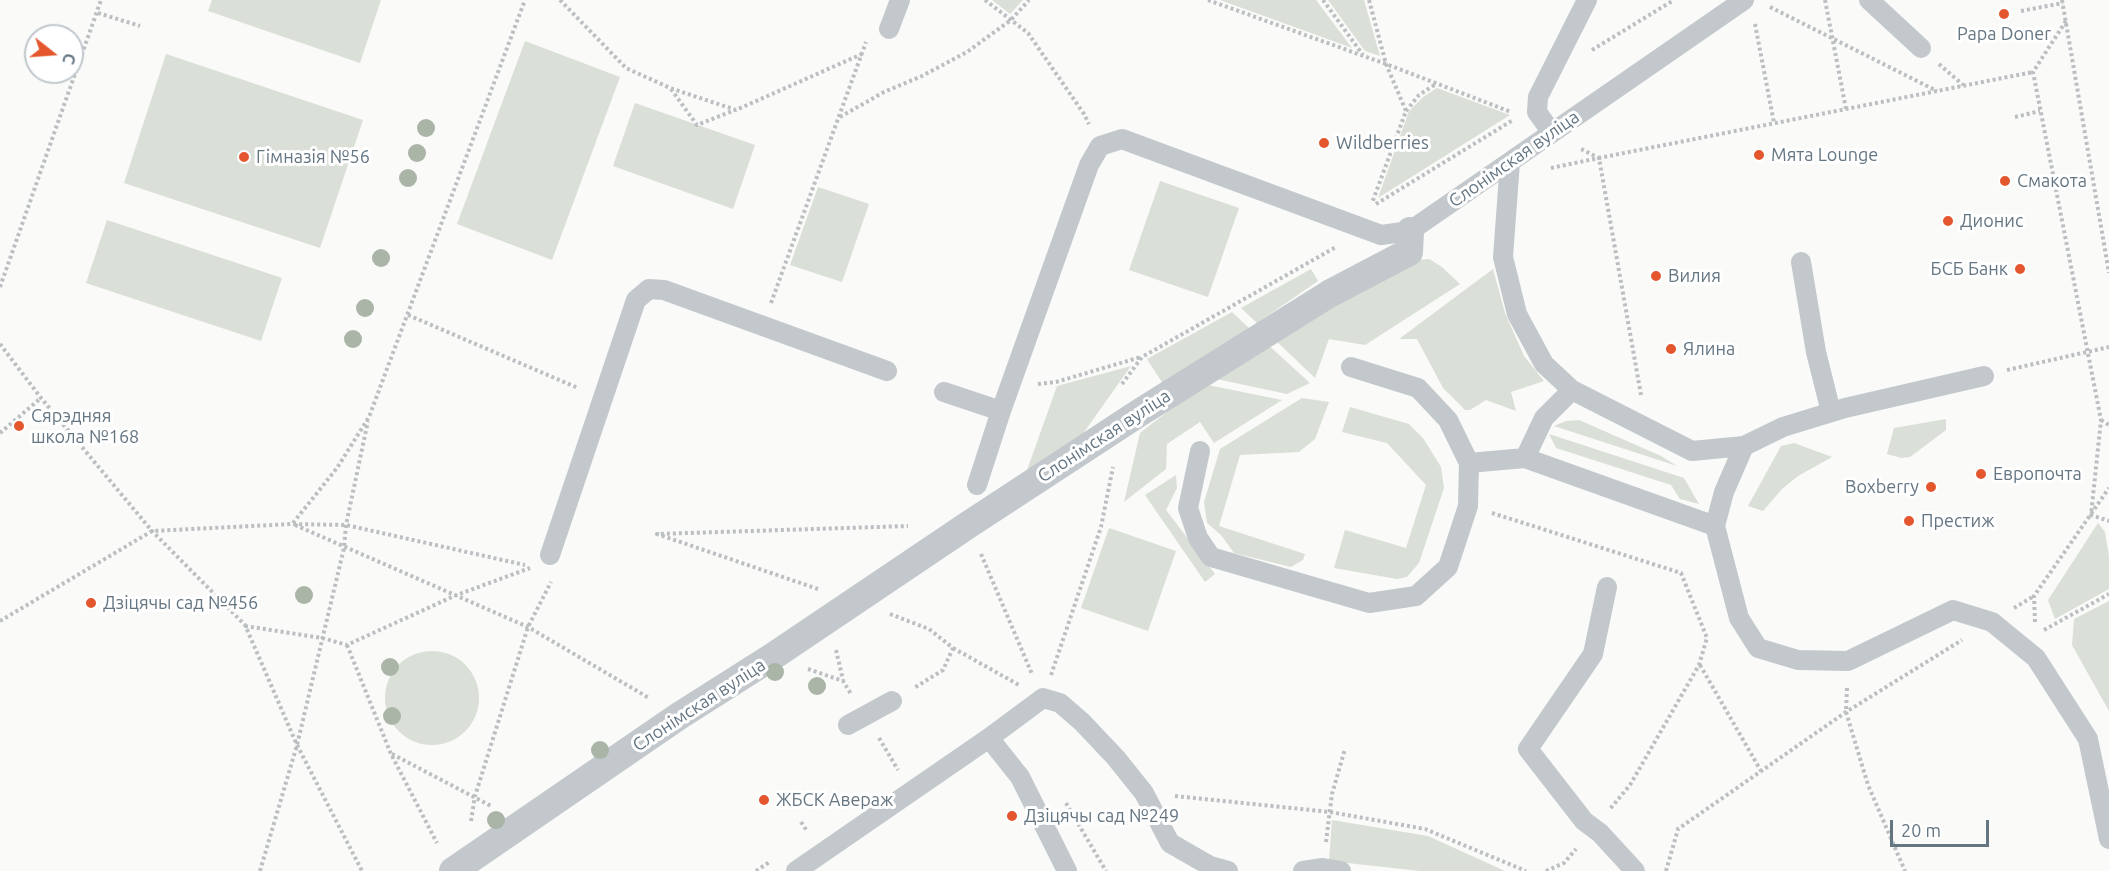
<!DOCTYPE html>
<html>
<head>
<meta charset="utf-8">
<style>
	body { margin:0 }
	#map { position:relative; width:2109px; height:871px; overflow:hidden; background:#fafaf8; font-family:Ubuntu,sans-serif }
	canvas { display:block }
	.north { position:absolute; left:24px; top:24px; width:60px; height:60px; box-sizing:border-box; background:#fff; border:2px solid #c1c8cd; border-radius:50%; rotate:107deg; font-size:16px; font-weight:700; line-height:24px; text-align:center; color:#657683 }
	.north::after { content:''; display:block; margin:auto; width:21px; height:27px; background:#e4572e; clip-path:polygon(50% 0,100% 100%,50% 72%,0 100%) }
	.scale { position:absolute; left:1890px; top:820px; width:99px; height:27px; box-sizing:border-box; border:3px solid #657683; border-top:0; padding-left:8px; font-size:18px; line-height:21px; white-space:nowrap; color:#657683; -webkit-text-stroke:4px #fff; paint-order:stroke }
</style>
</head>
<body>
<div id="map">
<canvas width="2109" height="871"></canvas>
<div class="north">С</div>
<div class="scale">20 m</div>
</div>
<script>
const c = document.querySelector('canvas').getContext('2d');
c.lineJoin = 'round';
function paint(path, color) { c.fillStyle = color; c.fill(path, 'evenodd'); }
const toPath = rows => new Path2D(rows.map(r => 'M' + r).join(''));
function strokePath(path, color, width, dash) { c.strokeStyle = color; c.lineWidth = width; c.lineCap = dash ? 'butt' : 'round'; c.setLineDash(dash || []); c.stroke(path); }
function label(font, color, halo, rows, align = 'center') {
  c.font = font + ' Ubuntu,sans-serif'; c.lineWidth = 6; c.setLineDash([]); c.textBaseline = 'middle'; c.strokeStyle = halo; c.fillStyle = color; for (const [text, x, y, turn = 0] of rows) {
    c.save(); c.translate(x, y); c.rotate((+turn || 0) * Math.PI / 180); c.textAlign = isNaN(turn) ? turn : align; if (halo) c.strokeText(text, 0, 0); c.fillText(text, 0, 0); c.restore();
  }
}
const green = toPath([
	[212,0,381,0,360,63,208,11],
	[992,0,1023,0,1010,14],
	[1220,0,1316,0,1352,48],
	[1328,0,1364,0,1380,56,1365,51],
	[525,41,620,77,552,260,457,224],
	[166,54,363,120,320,248,124,183],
	[1437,88,1510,115,1378,198,1409,111,1423,97],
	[635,103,755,145,733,209,613,166],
	[1160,181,1239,208,1208,297,1129,270],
	[818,187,869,204,842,282,790,265],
	[107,220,282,278,261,341,86,283],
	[1429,259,1442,267,1460,284,1365,345,1329,339,1315,378,1272,337,1406,261],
	[1311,269,1318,281,1257,323,1241,308],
	[1493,269,1505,313,1524,356,1544,381,1511,392,1516,411,1486,400,1470,410,1465,410,1443,388,1417,339,1399,339],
	[1232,312,1251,330,1165,387,1147,359],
	[1265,342,1310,383,1287,394,1207,377],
	[1131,366,1077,442,1026,473,1057,386],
	[1203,384,1282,400,1214,443,1200,422,1167,444,1166,469,1124,502,1140,433],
	[1302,398,1329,402,1315,439,1299,452,1240,455,1219,526,1305,554,1303,560,1291,567,1234,553,1221,535,1207,523,1204,502,1220,449],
	[1350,407,1409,424,1423,438,1441,467,1444,488,1419,563,1407,577,1397,579,1334,568,1345,530,1406,548,1426,485,1387,443,1342,432],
	[1946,419,1946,430,1910,457,1902,458,1887,454,1894,428],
	[1579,420,1661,456,1677,466,1554,426,1566,421],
	[1549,434,1684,478,1699,504,1680,499,1671,485,1556,448],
	[1794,443,1832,457,1798,476,1782,489,1763,511,1748,506,1781,446],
	[1176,475,1177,488,1166,510,1215,574,1205,582,1145,495],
	[2098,523,2105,532,2109,556,2109,589,2055,619,2048,600],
	[1109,528,1176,551,1148,631,1081,608],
	[2109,601,2109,711,2072,645,2074,619],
	'385 698a47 47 0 1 1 94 0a47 47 0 1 1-94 0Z',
	[1332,820,1428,836,1505,871,1420,871,1329,861]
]);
const path = toPath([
	[560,0,626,68,670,88,736,110,862,54],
	[985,0,1028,33,1084,114,1089,124],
	[1208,0,1386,64,1511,112],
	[1323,0,1363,55],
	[1369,0,1386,64,1406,111,1372,203],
	[1825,0,1846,109],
	[2062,0,2109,273],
	[1770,7,1937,91],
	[2021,11,2063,3],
	[98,13,140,26],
	[2066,21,2033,72,2101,420,2091,515,2109,521],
	[1755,24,1774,123],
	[1592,50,1674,0],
	[1939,64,1963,85],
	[671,89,697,125,735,110],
	[1406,111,1419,95,1436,84],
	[840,117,884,92,922,76,967,52,1011,20,1029,0],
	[2015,117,2040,111],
	[1551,168,1599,158,1579,148],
	[1376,204,1513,120],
	[0,287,101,0],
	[771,303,866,42],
	[408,315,578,388],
	[0,344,41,398,152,531,245,625,297,745,362,871],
	[2007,370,2109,347],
	[1038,384,1056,382,1141,357],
	[1122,384,1142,357,1336,247],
	[1641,395,1599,158,2033,72],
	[2101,420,2109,425],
	[0,433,41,398],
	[1492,513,1681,573,1707,638,1699,665,1630,785,1610,809],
	[293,523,337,468,369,417,525,0],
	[295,525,528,627,649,698],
	[981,554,1032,674],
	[818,589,657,534,908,526],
	[2014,608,2034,596],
	[890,614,929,629,953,648,943,670,914,688],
	[0,621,152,531,292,524,346,525,525,565],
	[2035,622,2034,596,2109,488],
	[245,626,322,638,347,645,454,596,530,568],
	[2044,630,2109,594],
	[347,645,391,754,437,843],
	[953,648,1019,685],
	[836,650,843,680],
	[1700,665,1761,771],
	[808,669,843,681,851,694],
	[1051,675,1101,527,1113,467],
	[1847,688,1846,712,1868,785,1905,871],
	[879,738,898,770],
	[392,754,491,806],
	[1175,796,1330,812,1425,829,1526,871],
	[1066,803,1106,871],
	[471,821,475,796,528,627,551,582],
	[801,822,807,831],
	[1326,842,1332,794,1345,749],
	[260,871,297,745,344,548,346,525,368,421],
	[756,871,771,861],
	[1546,871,1564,863,1576,849],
	[1666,871,1678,829,1846,712,1962,640]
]);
const service = toPath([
	[1869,0,1921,48],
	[889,29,900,0],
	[1552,133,1537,112,1538,97,1587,0],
	[1510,162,1503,257,1517,314,1544,364,1572,390,1692,451,1744,446],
	[1801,262,1816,352,1831,412],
	[1984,376,1845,408,1783,427,1744,446,1724,492,1715,526,1739,618,1758,648,1798,660,1848,661,1953,610,1992,622,2036,658,2088,739,2109,839],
	[944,392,1001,411],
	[1200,451,1188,508,1198,538,1211,557,1369,603,1416,596,1448,567,1468,506,1469,463,1448,420,1418,388,1351,367],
	[1525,458,1715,526],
	[1469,463,1525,458,1544,418,1572,390],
	[977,485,1001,411,1089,165,1100,146,1122,139,1381,235,1410,231,1744,0],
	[550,555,636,300,649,289,664,290,887,371],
	[1607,587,1593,654,1528,749,1584,821,1600,833,1635,871],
	[848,725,892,701],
	[989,738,1020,777,1067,871],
	[796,871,989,738,1043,698,1060,703,1082,722,1116,758,1144,793,1170,843,1210,866,1228,871],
	[1303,871,1323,868,1341,871]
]);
const pedestrian = toPath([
	[453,871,679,716,772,657,968,525,1139,413,1329,294,1409,252,1410,231]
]);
const trees = [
	[426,128],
	[417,153],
	[408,178],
	[381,258],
	[365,308],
	[353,339],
	[304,595],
	[390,667],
	[775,672],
	[817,686],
	[392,716],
	[600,750],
	[496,820]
];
const markers = [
	[2004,14,6,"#e4572e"],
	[1324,143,6,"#e4572e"],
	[1759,155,6,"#e4572e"],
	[244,157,6,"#e4572e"],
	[2005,181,6,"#e4572e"],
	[1948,221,6,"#e4572e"],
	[2020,269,6,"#e4572e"],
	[1656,276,6,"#e4572e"],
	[1671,349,6,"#e4572e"],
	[19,426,6,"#e4572e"],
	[1981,474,6,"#e4572e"],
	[1931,487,6,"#e4572e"],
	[1909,521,6,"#e4572e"],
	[91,603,6,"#e4572e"],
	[764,800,6,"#e4572e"],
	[1012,816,6,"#e4572e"]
];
const poiNames = [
	["Papa Doner",2004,34,"center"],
	["Wildberries",1336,143],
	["Мята Lounge",1771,155],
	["Гімназія №56",256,157],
	["Смакота",2017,181],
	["Дионис",1960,221],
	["БСБ Банк",2008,269,"right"],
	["Вилия",1668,276],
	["Ялина",1683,349],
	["Сярэдняя",31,416],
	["школа №168",31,437],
	["Европочта",1993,474],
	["Boxberry",1919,487,"right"],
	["Престиж",1921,521],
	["Дзіцячы сад №456",103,603],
	["ЖБСК Авераж",776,800],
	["Дзіцячы сад №249",1024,816]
];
const streetNames = [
	["Слонімская вуліца",1514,159,-35],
	["Слонімская вуліца",1104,436,-33],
	["Слонімская вуліца",699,705,-33]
];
paint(green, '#dadfd7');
strokePath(path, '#bbbfc2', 4, [3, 3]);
strokePath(service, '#c3c8cc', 20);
strokePath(pedestrian, '#c3c8cc', 28);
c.fillStyle = '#aab4a7';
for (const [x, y] of trees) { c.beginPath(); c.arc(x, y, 9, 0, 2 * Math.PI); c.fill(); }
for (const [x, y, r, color] of markers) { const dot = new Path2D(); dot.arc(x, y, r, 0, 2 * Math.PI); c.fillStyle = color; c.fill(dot); strokePath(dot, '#fff', 2); }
label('18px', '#657683', '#fff', poiNames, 'left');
label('18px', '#657683', '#fff', streetNames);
</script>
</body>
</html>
